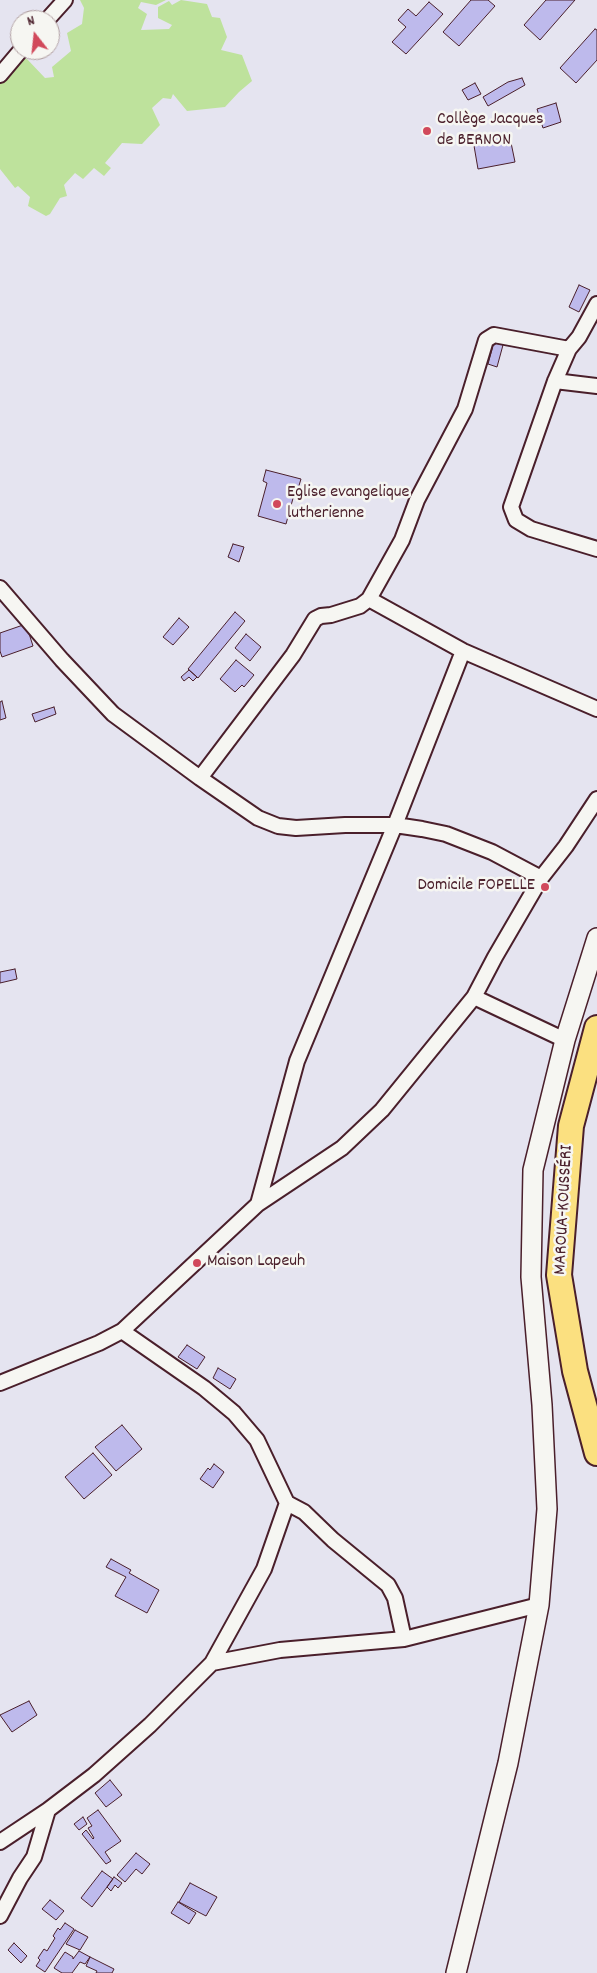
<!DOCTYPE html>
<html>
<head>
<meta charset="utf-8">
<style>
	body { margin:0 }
	#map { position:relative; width:597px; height:1973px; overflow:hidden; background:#e5e4f0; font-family:Dekko,sans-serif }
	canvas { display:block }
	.north { position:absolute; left:10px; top:10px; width:50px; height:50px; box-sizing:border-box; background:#f6f6f2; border:1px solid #b1a0a2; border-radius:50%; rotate:344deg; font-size:14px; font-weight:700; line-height:20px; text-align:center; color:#4a1f2b }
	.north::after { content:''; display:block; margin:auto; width:18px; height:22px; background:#d1495b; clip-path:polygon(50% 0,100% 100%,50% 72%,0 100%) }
</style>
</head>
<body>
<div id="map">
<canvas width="597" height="1973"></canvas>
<div class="north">N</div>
</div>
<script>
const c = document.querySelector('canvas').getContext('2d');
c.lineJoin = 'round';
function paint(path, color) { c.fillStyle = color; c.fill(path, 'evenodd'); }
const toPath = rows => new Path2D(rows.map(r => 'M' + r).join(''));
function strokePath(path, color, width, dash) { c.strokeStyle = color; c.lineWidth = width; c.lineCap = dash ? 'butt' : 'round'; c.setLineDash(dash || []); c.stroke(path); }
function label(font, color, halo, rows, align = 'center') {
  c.font = font + ' Dekko,sans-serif'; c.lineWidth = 5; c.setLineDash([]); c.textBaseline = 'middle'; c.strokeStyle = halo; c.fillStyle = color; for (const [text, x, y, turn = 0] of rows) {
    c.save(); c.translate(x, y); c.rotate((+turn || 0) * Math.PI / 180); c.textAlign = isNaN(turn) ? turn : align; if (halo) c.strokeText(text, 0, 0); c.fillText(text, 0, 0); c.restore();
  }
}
const green = toPath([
	[80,0,166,0,156,5,141,2,138,8,147,14,141,30,169,29,172,25,158,18,158,7,169,1,172,5,181,0,207,4,212,17,220,18,227,37,221,50,242,55,252,81,239,92,225,107,187,111,173,94,171,99,163,98,152,108,160,125,142,144,122,143,105,163,111,168,104,176,94,168,83,179,75,173,64,185,67,196,60,198,50,214,46,216,28,206,30,197,18,186,15,188,0,169,0,70,20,57,27,59,45,78,54,77,52,67,71,51,67,33,82,24,84,8]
]);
const building = toPath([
	[471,0,488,0,495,6,459,46,443,32,471,0],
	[546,0,575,0,540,40,524,25,546,0],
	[429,2,443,14,406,54,392,42,406,27,398,20,408,9,416,16,429,2],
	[595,29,597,30,597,60,576,83,560,68,595,29],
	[522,78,525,85,488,106,483,97,508,82,522,78],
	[475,83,481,94,468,100,462,90,475,83],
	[556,103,561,122,543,128,537,109,556,103],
	[509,133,515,162,478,169,473,140,509,133],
	[579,285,590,290,579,312,569,307,579,285],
	[494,342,503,345,497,367,488,364,494,342],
	[266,470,301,479,297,492,295,491,286,524,258,516,267,483,263,481,266,470],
	[233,544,244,547,239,562,228,557,233,544],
	[235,612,245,621,198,678,188,669,235,612],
	[179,618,189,627,173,645,163,637,179,618],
	[26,624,33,646,2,657,0,651,0,633,26,624],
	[246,634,261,647,250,661,235,648,246,634],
	[236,660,254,675,244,687,242,685,235,692,220,679,236,660],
	[189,670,197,677,193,681,189,677,184,681,181,677,189,670],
	[2,701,6,718,0,720,0,702,2,701],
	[54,707,56,714,35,722,32,714,54,707],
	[15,969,17,979,0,983,0,972,15,969],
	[187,1345,205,1357,197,1369,178,1357,187,1345],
	[218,1368,236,1379,230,1389,213,1378,218,1368],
	[122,1425,142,1449,116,1471,95,1447,122,1425],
	[93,1453,112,1475,84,1499,65,1477,93,1453],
	[214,1464,224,1472,213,1488,200,1479,208,1468,210,1470,214,1464],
	[111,1559,131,1570,129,1573,159,1590,147,1613,115,1596,126,1577,106,1567,111,1559],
	[29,1701,37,1715,12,1732,0,1715,29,1701],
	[110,1780,122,1795,106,1807,95,1793,110,1780],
	[98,1810,121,1841,105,1852,111,1861,106,1864,82,1834,86,1830,93,1839,94,1838,88,1828,92,1826,87,1818,98,1810],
	[83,1817,87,1824,79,1830,74,1824,83,1817],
	[136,1853,150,1864,142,1874,136,1869,125,1882,117,1875,136,1853],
	[102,1871,113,1879,92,1907,81,1898,102,1871],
	[114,1877,122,1883,118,1888,115,1885,111,1891,107,1887,114,1877],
	[190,1883,217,1897,206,1916,179,1902,190,1883],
	[50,1900,64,1911,56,1920,42,1909,50,1900],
	[178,1902,196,1913,189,1924,171,1913,178,1902],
	[65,1923,74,1929,45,1972,36,1966,40,1960,38,1958,44,1949,47,1951,55,1938,53,1936,58,1928,60,1930,65,1923],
	[75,1930,88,1937,80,1950,66,1944,75,1930],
	[14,1943,27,1956,21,1963,8,1950,14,1943],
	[79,1951,90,1957,85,1964,80,1962,72,1973,62,1973,54,1968,65,1952,73,1957,73,1959,79,1951],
	[90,1957,114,1969,112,1973,96,1973,97,1971,86,1966,90,1957]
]);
const street = toPath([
	[47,20,65,0],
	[0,75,21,50],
	[597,304,579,337,569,349,555,381,511,507,516,520,531,529,597,549],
	[555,381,597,386],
	[0,588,62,660,113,714,200,778,258,818,278,826,296,828,345,825,395,825,422,829,446,834,492,852,541,878],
	[369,599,463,651,597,709],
	[200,778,293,655,315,619,321,616,331,615,360,606,369,599,402,540,417,500,465,409,486,340,494,335,569,349],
	[474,997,565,1040],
	[258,1204,297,1061,395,825,463,651],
	[122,1331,204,1388,234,1413,257,1440,287,1503,304,1512,333,1540,388,1585,395,1598,404,1639],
	[0,1383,99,1343,122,1331,258,1204,342,1148,382,1110,474,997,495,957,541,878,566,846,597,799],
	[212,1663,264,1569,287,1503],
	[0,1842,48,1810,94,1775,150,1725,212,1663,280,1650,404,1639,539,1605],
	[0,1916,20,1878,34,1857,48,1810]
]);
const secondary = toPath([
	[456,1973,508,1763,539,1605,547,1509,542,1405,531,1277,533,1170,565,1040,597,938]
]);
const highway = toPath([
	[597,1028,571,1126,559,1275,575,1371,597,1453]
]);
const markers = [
	[427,131,5,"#d1495b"],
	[277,504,5,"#d1495b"],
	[545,887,5,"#d1495b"],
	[197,1263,5,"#d1495b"]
];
const poiNames = [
	["Collège Jacques",437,121],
	["de BERNON",437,142],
	["Eglise evangelique",287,494],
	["lutherienne",287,515],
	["Domicile FOPELLE",535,887,"right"],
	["Maison Lapeuh",207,1263]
];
const streetNames = [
	["MAROUA-KOUSSÉRI",565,1210,-87]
];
paint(green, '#bee29c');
paint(building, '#bebaec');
strokePath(building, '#4a1f2b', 1);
strokePath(street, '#4a1f2b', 18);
strokePath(secondary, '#4a1f2b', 22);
strokePath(highway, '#4a1f2b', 28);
strokePath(street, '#f6f6f2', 14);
strokePath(secondary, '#f6f6f2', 19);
strokePath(highway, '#fbe080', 24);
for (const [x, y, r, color] of markers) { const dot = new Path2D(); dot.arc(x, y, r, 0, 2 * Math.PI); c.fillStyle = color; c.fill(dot); strokePath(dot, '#f6f6f2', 2); }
label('18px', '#4a1f2b', '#f6f6f2', poiNames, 'left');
label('18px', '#4a1f2b', '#f6f6f2', streetNames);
</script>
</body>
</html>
